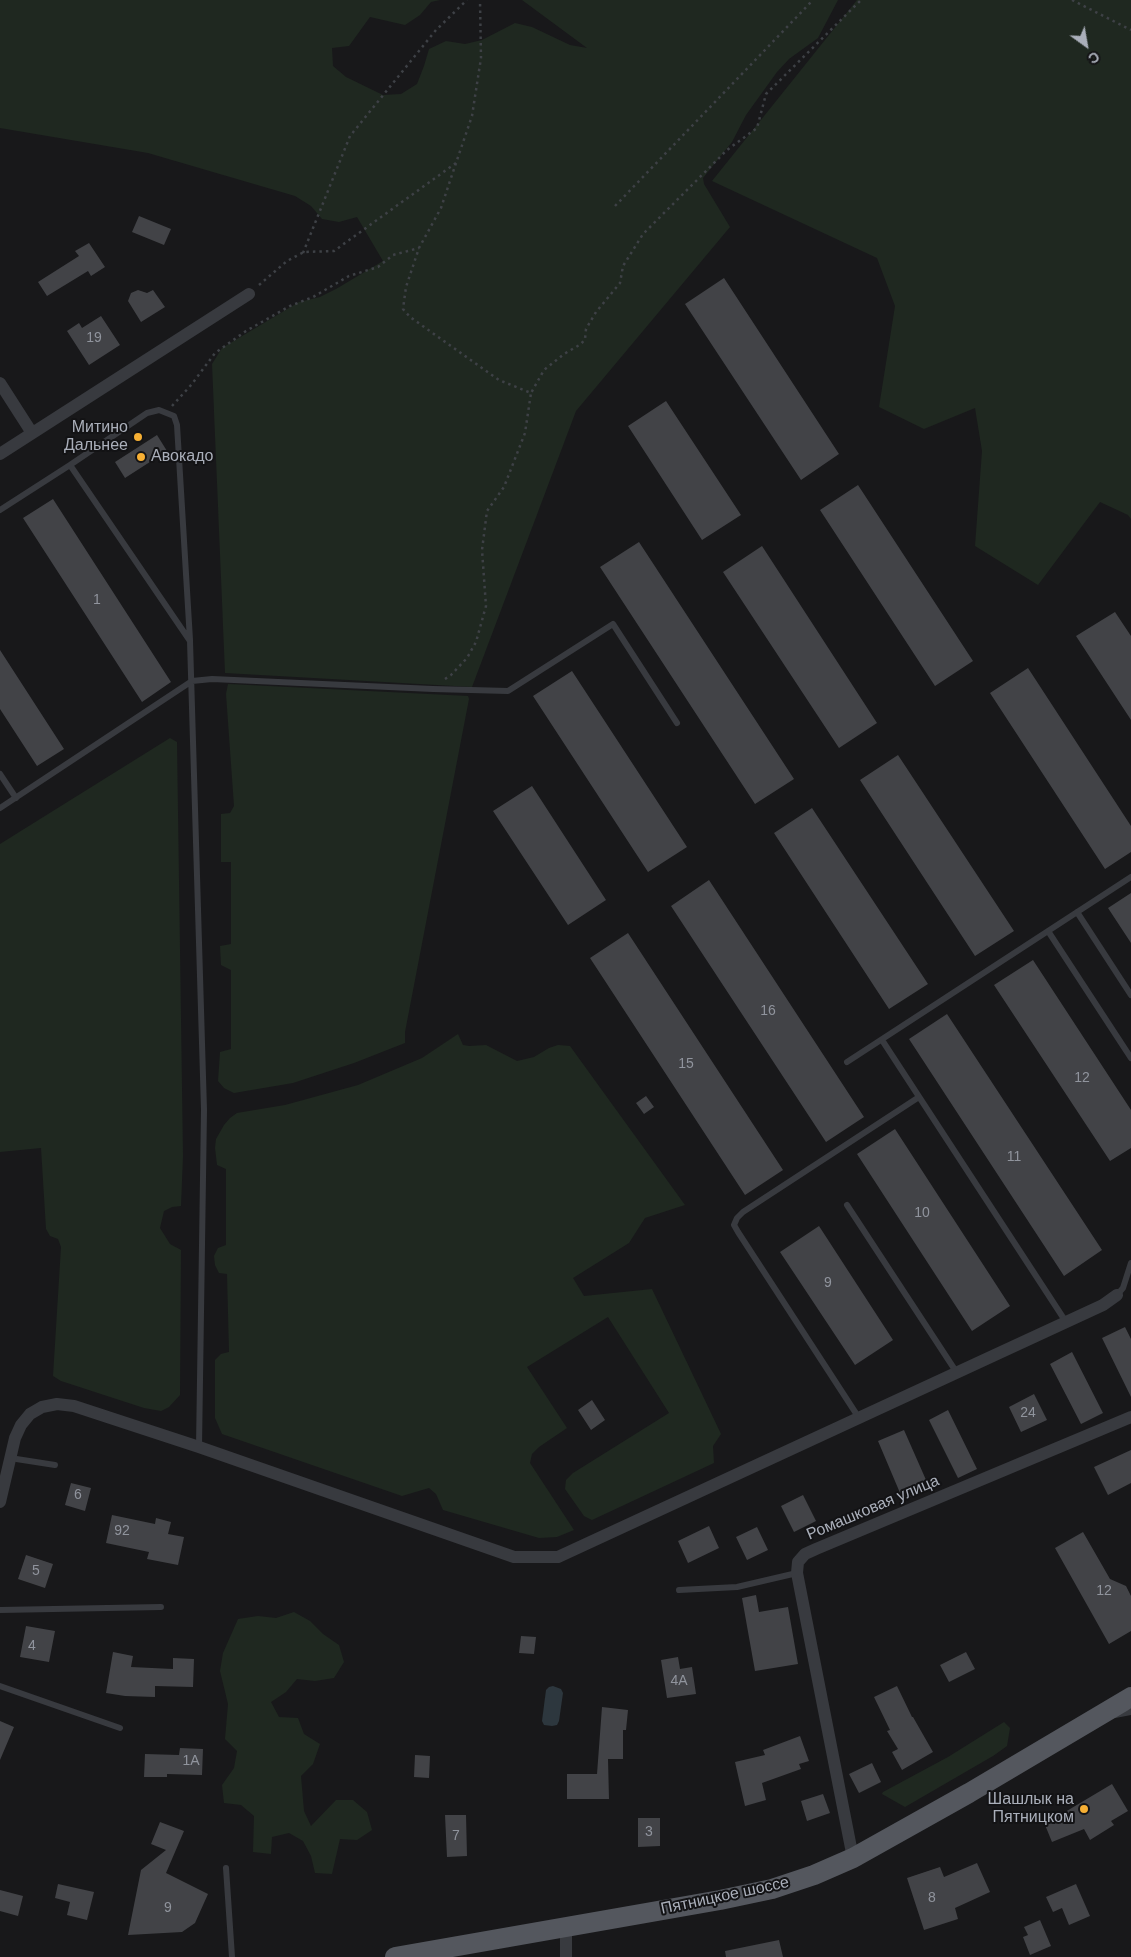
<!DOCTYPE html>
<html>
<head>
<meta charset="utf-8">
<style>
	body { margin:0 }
	#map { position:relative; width:1131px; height:1957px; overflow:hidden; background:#18181a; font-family:Arial,sans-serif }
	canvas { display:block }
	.north { position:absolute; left:1061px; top:20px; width:50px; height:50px; -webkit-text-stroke:4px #131315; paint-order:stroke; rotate:148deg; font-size:14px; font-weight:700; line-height:20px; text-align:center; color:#aaafba }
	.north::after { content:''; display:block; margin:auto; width:18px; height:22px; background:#aaafba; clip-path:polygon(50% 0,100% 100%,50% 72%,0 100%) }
</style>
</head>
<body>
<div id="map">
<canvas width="1131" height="1957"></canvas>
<div class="north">С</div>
</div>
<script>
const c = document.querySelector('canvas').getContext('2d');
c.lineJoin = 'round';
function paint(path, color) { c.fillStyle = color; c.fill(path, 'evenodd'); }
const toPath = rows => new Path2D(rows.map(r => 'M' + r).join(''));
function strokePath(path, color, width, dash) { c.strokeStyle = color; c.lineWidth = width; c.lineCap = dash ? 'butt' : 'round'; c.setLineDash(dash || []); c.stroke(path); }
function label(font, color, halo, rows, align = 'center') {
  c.font = font + ' Arial,sans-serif'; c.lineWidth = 4; c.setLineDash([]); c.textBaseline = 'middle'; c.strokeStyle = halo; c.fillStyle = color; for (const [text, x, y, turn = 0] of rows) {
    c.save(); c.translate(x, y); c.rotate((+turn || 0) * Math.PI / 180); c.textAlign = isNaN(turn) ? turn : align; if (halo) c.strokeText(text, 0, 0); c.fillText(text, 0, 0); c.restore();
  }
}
const green = toPath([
	[0,0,440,0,431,2,420,15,405,25,370,17,349,46,332,48,333,66,346,77,383,95,401,94,417,84,424,66,429,49,446,41,465,44,482,40,515,23,532,27,570,45,587,48,522,0,838,0,818,38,789,59,777,72,746,115,732,142,703,178,704,184,730,227,576,411,472,687,225,673,212,364,222,348,299,302,320,297,336,289,383,261,357,217,339,222,322,219,311,206,295,196,148,153,0,128],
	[857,0,1131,0,1131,519,1128,515,1100,502,1038,585,975,546,982,451,975,408,924,429,879,407,895,306,877,258,712,181],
	[228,684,468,696,469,699,405,1032,405,1043,354,1063,293,1083,234,1093,224,1088,218,1081,220,1052,231,1049,231,970,221,965,220,946,231,944,231,862,221,862,221,814,230,813,234,806,226,694],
	[170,738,177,742,183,1156,181,1206,172,1207,164,1211,160,1228,170,1244,181,1250,180,1395,169,1407,161,1411,144,1408,61,1381,53,1376,61,1247,58,1239,50,1236,46,1229,41,1148,0,1152,0,844],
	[458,1034,463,1045,469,1046,486,1045,517,1061,534,1057,549,1048,558,1045,570,1046,685,1205,645,1218,629,1243,573,1278,584,1296,652,1289,721,1434,713,1446,714,1463,592,1520,584,1516,565,1489,566,1480,573,1473,669,1413,608,1317,527,1367,567,1428,539,1447,532,1454,530,1463,574,1530,557,1537,539,1538,443,1510,436,1494,429,1488,402,1496,222,1434,215,1418,215,1360,221,1354,229,1352,227,1274,219,1273,215,1265,214,1256,218,1248,226,1245,226,1169,217,1165,215,1148,216,1139,224,1125,230,1118,237,1113,285,1105,358,1085,422,1058],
	[294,1612,310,1621,323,1634,339,1645,344,1662,334,1678,315,1681,297,1679,286,1692,271,1702,279,1717,298,1718,304,1734,320,1744,313,1764,301,1776,304,1811,311,1826,336,1800,353,1800,367,1812,372,1830,357,1840,340,1839,332,1874,315,1873,311,1856,303,1841,289,1833,272,1837,271,1854,253,1852,254,1816,241,1805,224,1803,222,1785,234,1768,237,1751,225,1739,228,1704,220,1671,223,1653,238,1619,258,1616,276,1618],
	[1004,1722,1010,1728,1007,1746,993,1756,905,1807,882,1794,883,1792,948,1757]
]);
const water = toPath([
	[553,1686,561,1689,563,1693,559,1721,557,1725,552,1726,544,1725,542,1721,546,1690,549,1687]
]);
const building = toPath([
	[139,216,171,229,164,245,132,232],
	[89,243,105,267,91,276,88,271,47,296,38,282,79,256,75,251],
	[724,278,839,454,801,480,685,304],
	[138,290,147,293,153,290,165,307,141,322,128,301,131,293],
	[101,316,120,345,89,365,67,331,79,323,82,328],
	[666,401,741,515,702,540,628,426],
	[157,435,167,451,125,478,115,462],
	[858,485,973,661,935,686,820,510],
	[53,499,171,682,142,702,23,518],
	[639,542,794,779,755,804,600,567],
	[762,546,877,723,839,748,723,572],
	[1115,612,1131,636,1131,720,1076,636],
	[0,650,64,749,37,766,0,709],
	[1028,668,1131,826,1131,852,1105,869,990,693],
	[572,671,687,847,648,872,533,696],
	[898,755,1014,931,975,956,860,780],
	[532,786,606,900,568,925,493,811],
	[812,808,928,984,889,1009,774,833],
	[709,880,864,1117,826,1142,671,906],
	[1131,893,1131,943,1108,908],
	[628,933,783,1170,745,1195,590,958],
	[1033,960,1131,1110,1131,1148,1110,1161,994,985],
	[947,1014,1102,1250,1064,1276,909,1039],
	[646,1096,654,1107,644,1114,636,1103],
	[895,1129,1010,1306,972,1331,857,1154],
	[819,1226,893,1340,855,1365,780,1252],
	[1125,1327,1131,1339,1131,1397,1102,1338],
	[1072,1352,1103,1413,1081,1424,1050,1364],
	[1034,1394,1047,1420,1021,1432,1009,1407],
	[592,1400,605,1420,591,1430,578,1410],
	[948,1410,977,1469,958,1478,929,1420],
	[904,1430,930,1489,903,1500,878,1441],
	[1131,1450,1131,1483,1108,1495,1094,1467],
	[71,1483,91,1488,85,1511,65,1505],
	[803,1495,816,1521,794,1532,781,1506],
	[112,1515,155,1524,156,1518,171,1522,168,1534,184,1537,178,1565,147,1559,149,1552,106,1543],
	[709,1526,719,1548,688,1563,678,1541],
	[757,1527,768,1550,747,1560,736,1537],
	[1083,1532,1110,1579,1126,1586,1131,1596,1131,1631,1109,1644,1055,1548],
	[26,1555,53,1564,45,1588,18,1579],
	[756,1595,759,1612,788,1607,798,1664,755,1671,742,1598],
	[26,1626,55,1631,49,1662,20,1657],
	[521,1636,536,1637,534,1654,519,1653],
	[113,1652,133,1656,131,1667,173,1669,173,1658,194,1659,193,1687,155,1686,155,1697,125,1696,106,1693],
	[966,1652,975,1669,949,1682,940,1665],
	[678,1657,680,1669,692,1667,696,1694,667,1698,661,1660],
	[897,1686,912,1717,913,1717,933,1752,902,1770,892,1752,898,1749,887,1731,890,1730,874,1697],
	[602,1707,628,1710,626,1730,623,1730,623,1759,608,1759,609,1799,567,1799,567,1774,597,1774],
	[0,1721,14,1727,0,1760],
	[800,1736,809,1761,799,1764,801,1769,762,1783,766,1800,745,1806,735,1762,765,1755,763,1750],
	[180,1748,203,1749,202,1775,167,1774,167,1777,144,1777,145,1754,179,1755],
	[415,1755,430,1756,429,1778,414,1777],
	[872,1763,881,1782,859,1793,849,1774],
	[1112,1784,1128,1811,1111,1821,1114,1825,1090,1840,1084,1829,1052,1842,1043,1820,1059,1812,1060,1815],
	[823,1794,830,1813,807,1821,801,1801],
	[445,1815,466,1815,467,1856,447,1857],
	[638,1818,660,1818,660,1846,638,1847],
	[160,1822,184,1831,166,1873,208,1894,195,1923,182,1932,128,1935,141,1870,166,1850,151,1844],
	[977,1863,990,1892,955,1908,958,1919,924,1930,907,1878,940,1867,944,1877],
	[58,1884,94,1892,87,1920,67,1915,70,1902,55,1898],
	[1076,1884,1090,1916,1069,1925,1062,1908,1053,1912,1046,1897],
	[0,1890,23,1896,18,1916,0,1911],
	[1040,1920,1051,1946,1030,1955,1023,1937,1028,1935,1024,1927],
	[779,1940,783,1957,726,1957,725,1951]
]);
const path = toPath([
	[1072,0,1131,30],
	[456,163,441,208,419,248,406,287,403,309,410,317,499,380,531,393,544,370,564,354,581,344,585,339,586,329,596,312,620,283,623,266,643,234,727,150,757,128,766,94,861,0],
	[615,206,813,0],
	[303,253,350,136,436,30,467,0],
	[259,285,287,261,304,252,334,251,456,163,472,116,481,58,480,0],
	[172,406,192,384,215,353,246,331,290,306,313,297,349,276,378,267,393,255,419,248],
	[445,679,451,675,467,658,476,642,486,606,482,550,487,511,504,487,525,433,531,393]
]);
const service = toPath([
	[70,465,147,413,159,410,174,416,177,425,190,640],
	[0,510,70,465,190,641,204,1110,199,1447],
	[0,774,16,798],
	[0,808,192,681,212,679,433,689,508,691,613,624,677,723],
	[1077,912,1131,995],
	[1048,931,1131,1058],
	[882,1040,1066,1322],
	[847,1062,1131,877],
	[847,1205,957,1373],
	[1117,1295,1123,1288,1131,1263],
	[859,1418,738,1232,734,1225,737,1218,743,1212,919,1097],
	[10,1458,55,1465],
	[679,1590,737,1587,797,1573],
	[0,1610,161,1607],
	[0,1686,120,1728],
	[1115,1715,1131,1712],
	[226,1868,232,1957]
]);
const minor = toPath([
	[0,383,32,433],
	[0,454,249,294],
	[0,1502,15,1438,21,1425,30,1414,42,1407,57,1404,74,1406,199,1447,514,1557,558,1557,1103,1305,1117,1295],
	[853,1858,797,1573,798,1562,805,1554,816,1549,1131,1417],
	[566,1957,566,1928]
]);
const primary = toPath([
	[395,1957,720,1900,772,1889,814,1875,853,1858,969,1793,1131,1697]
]);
const markers = [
	[138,437,5,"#f6af34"],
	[141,457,5,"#f6af34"],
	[1084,1809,5,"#f6af34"]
];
const numberNames = [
	["19",94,338],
	["1",97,600],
	["16",768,1011],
	["15",686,1064],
	["12",1082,1078],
	["11",1014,1157],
	["10",922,1213],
	["9",828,1283],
	["24",1028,1413],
	["6",78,1495],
	["92",122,1531],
	["5",36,1571],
	["12",1104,1591],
	["4",32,1646],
	["4А",679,1681],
	["1А",191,1761],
	["3",649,1832],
	["7",456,1836],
	["8",932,1898],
	["9",168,1908]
];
const poiNames = [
	["Митино",128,428],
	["Дальнее",128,446],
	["Авокадо",151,457,"left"],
	["Шашлык на",1074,1800],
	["Пятницком",1074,1818]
];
const streetNames = [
	["Ромашковая улица",873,1508,-23],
	["Пятницкое шоссе",725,1896,-12]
];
paint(green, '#1f2820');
paint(water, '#2d373e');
paint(building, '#424347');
strokePath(path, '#3e4146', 2.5, [2.5, 4]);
strokePath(service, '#383a3f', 6);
strokePath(minor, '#383a3f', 12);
strokePath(primary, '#54575e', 20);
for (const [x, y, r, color] of markers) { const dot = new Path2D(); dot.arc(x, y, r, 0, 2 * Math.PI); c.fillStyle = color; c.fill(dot); strokePath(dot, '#131315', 2); }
label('14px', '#90949d', null, numberNames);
label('16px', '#aaafba', '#131315', poiNames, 'right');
label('16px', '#aaafba', '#131315', streetNames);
</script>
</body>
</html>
